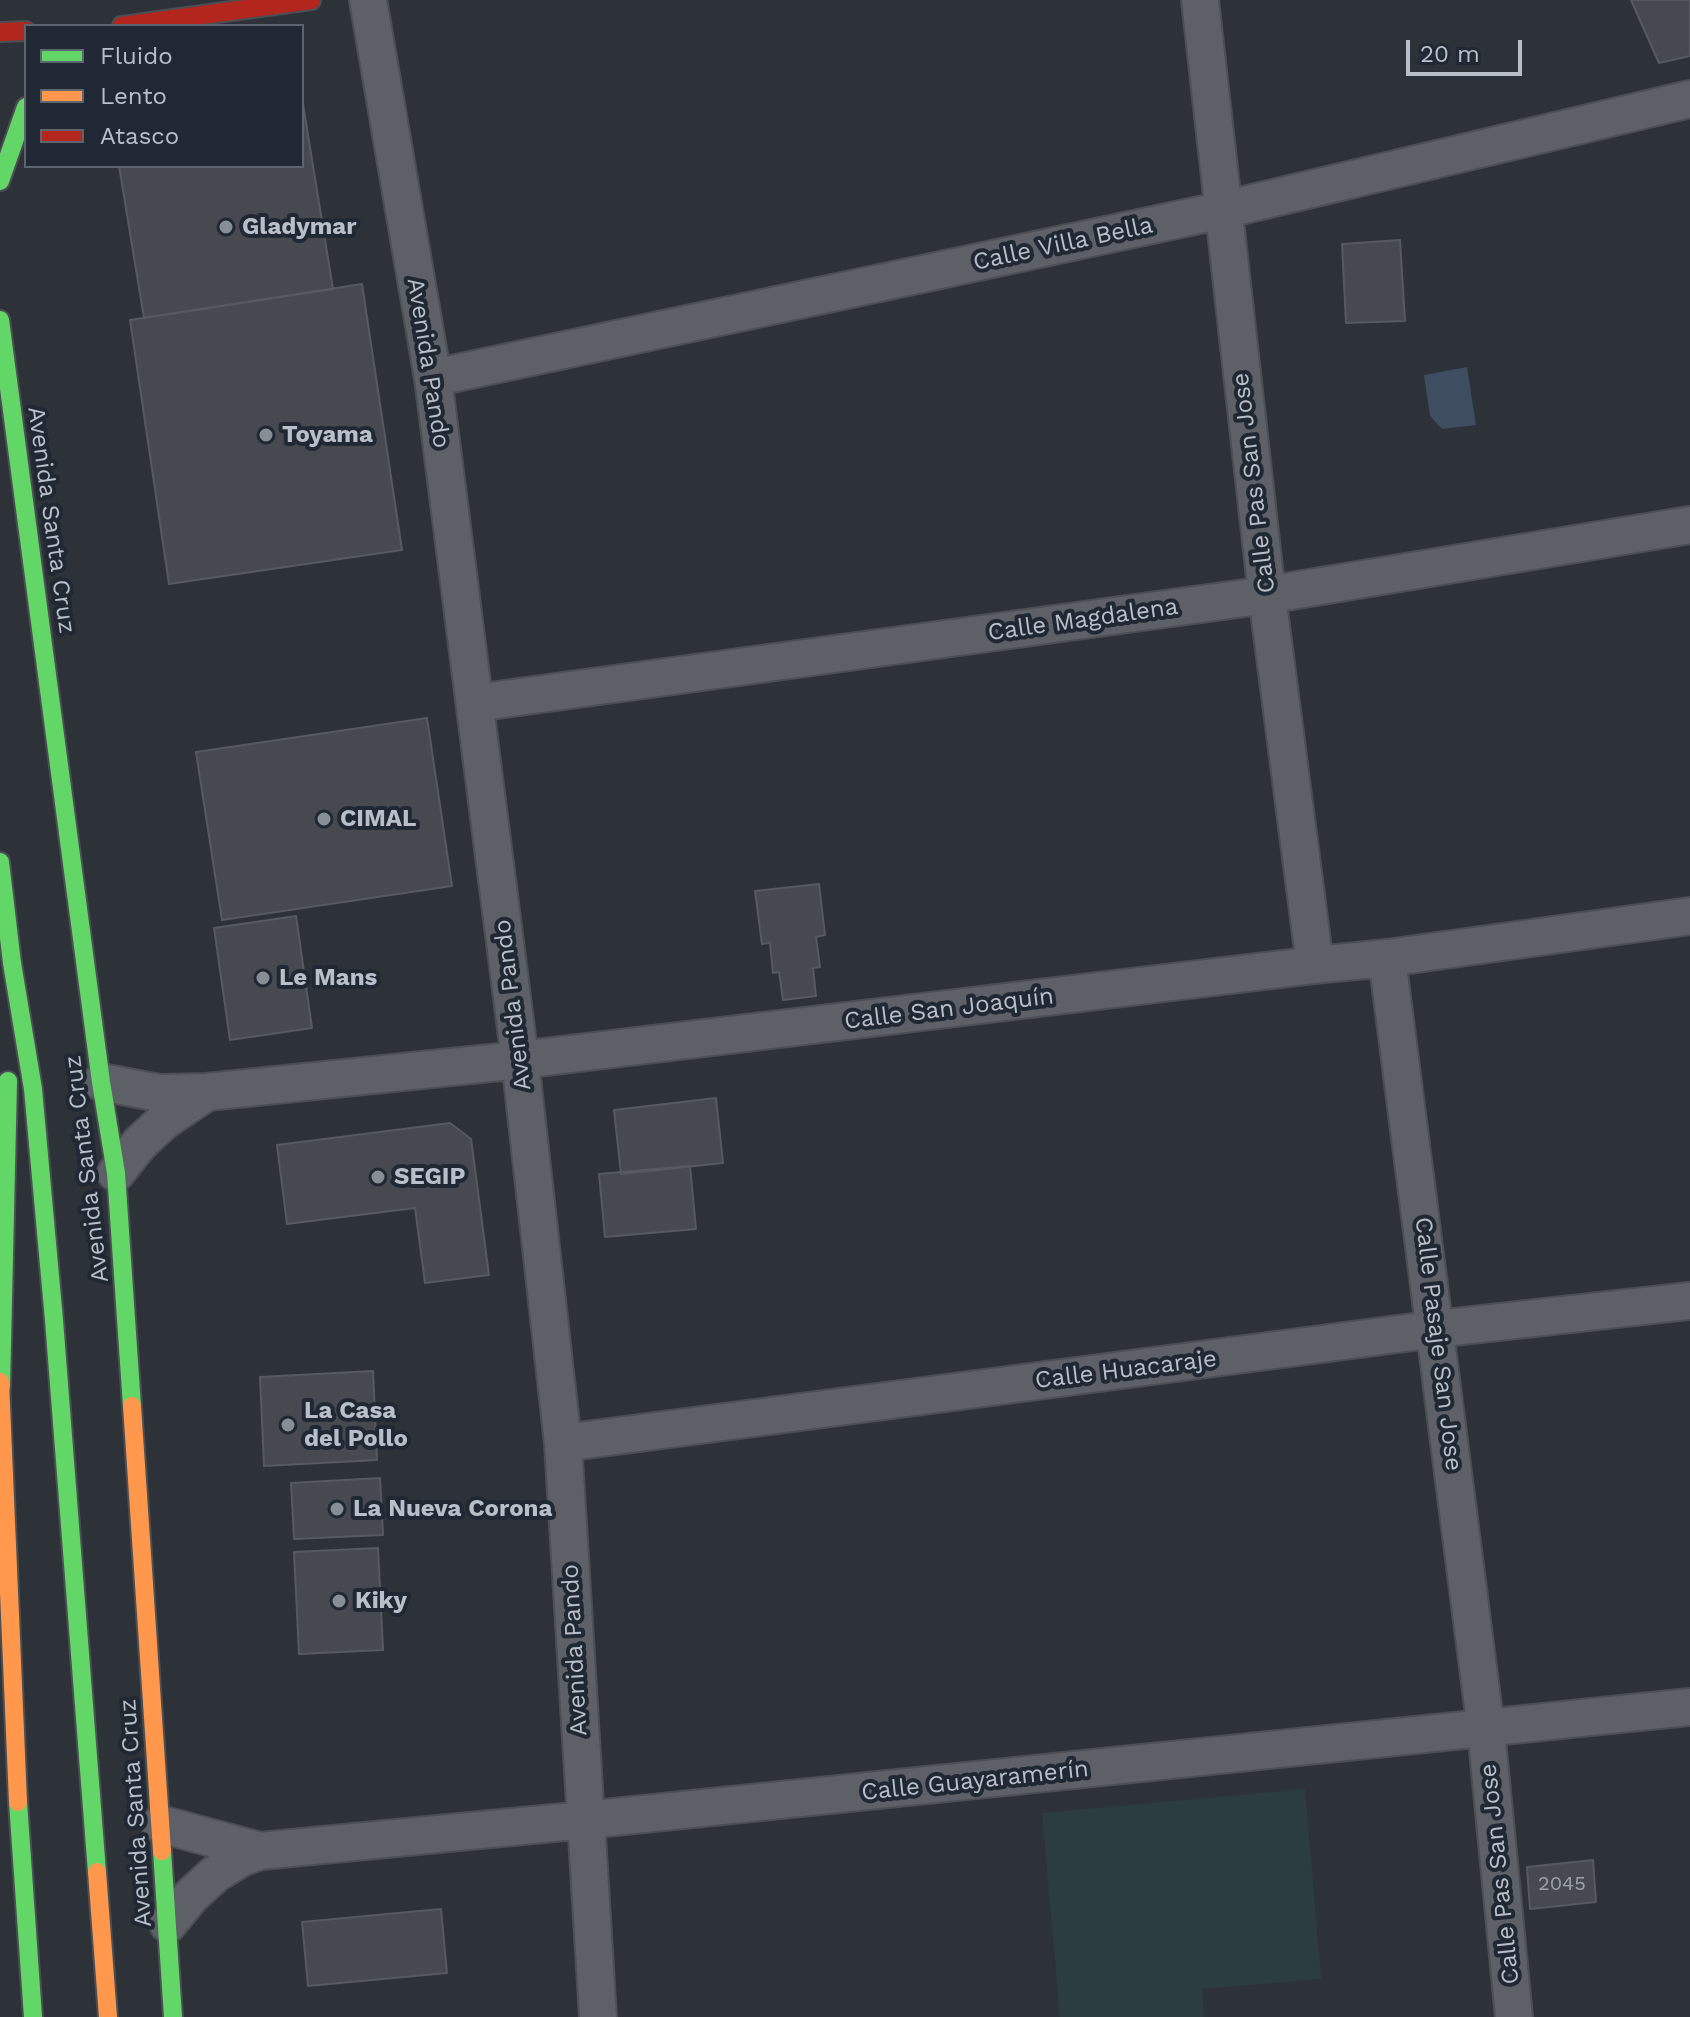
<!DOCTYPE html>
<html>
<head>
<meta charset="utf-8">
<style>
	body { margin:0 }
	#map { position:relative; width:1690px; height:2017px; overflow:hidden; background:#2d3238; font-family:"Work Sans",sans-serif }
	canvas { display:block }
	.legend { position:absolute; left:24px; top:24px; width:280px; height:144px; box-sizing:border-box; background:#202933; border:2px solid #5d656f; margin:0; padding:10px 14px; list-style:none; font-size:24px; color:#b8bfc8 }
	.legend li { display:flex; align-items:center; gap:16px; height:40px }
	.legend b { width:40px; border:2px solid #5d656f }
	.scale { position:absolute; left:1406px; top:40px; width:116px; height:36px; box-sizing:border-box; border:4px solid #b8bfc8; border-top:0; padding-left:10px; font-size:24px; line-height:28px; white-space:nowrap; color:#b8bfc8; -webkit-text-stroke:6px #202933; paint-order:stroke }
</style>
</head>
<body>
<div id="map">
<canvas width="1690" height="2017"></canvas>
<ul class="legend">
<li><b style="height:10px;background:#63d668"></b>Fluido</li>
<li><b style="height:10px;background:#ff974d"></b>Lento</li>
<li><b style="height:10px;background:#b3261e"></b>Atasco</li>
</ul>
<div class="scale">20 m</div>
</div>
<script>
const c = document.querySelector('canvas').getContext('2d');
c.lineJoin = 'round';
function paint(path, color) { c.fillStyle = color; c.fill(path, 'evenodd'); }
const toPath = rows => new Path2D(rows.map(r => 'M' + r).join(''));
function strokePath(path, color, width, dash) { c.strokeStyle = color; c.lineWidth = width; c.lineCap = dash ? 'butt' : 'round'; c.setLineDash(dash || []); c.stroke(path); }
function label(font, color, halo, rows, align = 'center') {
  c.font = font + ' "Work Sans",sans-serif'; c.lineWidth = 8; c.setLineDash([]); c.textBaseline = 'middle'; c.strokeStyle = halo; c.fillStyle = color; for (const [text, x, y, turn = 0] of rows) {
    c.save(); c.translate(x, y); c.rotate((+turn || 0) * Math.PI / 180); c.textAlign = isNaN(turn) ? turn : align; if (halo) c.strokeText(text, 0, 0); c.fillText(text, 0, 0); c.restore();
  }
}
const green = toPath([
	[1305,1789,1321,1979,1202,1989,1204,2017,1060,2017,1042,1813]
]);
const water = toPath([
	[1467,367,1476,425,1442,429,1430,416,1424,375]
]);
const building = toPath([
	[1631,0,1690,0,1690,56,1659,63,1631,0],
	[302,98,333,289,144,318,119,166,302,166,302,98],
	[1400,240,1405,321,1346,323,1342,244,1400,240],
	[362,284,402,550,169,584,130,320,362,284],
	[427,718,452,886,222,920,196,752,427,718],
	[819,884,825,935,816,937,820,967,813,968,816,996,783,1000,779,972,773,973,770,943,762,944,755,891,819,884],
	[296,916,312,1028,230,1040,214,928,296,916],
	[716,1098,723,1163,621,1174,614,1110,716,1098],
	[450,1123,471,1139,489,1275,425,1283,415,1208,287,1224,277,1145,450,1123],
	[690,1166,696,1229,605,1237,599,1174,690,1166],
	[373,1371,377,1460,264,1466,260,1377,373,1371],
	[380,1478,383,1535,294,1539,291,1483,380,1478],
	[378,1548,383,1650,299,1654,294,1552,378,1548],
	[1593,1860,1596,1902,1530,1909,1527,1867,1593,1860],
	[441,1909,447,1973,308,1986,302,1922,441,1909]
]);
const street = toPath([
	[368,0,433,378,520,1060,563,1443,598,2017],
	[1200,0,1267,595,1315,965],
	[433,378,1223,210,1690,99],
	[475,703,1267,595,1690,525],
	[1387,958,1486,1730,1514,2017],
	[101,1082,159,1093,207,1092,520,1060,1315,965,1387,958,1690,916],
	[116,1173,140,1143,164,1121,207,1092],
	[563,1443,1436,1329,1690,1301],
	[160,1824,260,1851],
	[168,1924,191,1896,215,1874,241,1858,260,1851,585,1820,1690,1707]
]);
const fast = toPath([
	[0,181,26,107],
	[0,320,101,1082,116,1173,132,1406],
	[0,862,12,963,33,1089,54,1320,97,1872],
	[1,1387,8,1081],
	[18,1802,33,2017],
	[162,1851,173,2017]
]);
const slow = toPath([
	[0,1382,18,1802],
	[132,1406,162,1851],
	[97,1872,108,2017]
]);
const jam = toPath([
	[122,26,311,0],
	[0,32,26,31]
]);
const markers = [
	[226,227,8,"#878e96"],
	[266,435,8,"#878e96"],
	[324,819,8,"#878e96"],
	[263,978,8,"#878e96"],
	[378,1177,8,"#878e96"],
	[288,1425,8,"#878e96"],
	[337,1509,8,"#878e96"],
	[339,1601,8,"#878e96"]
];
const numberNames = [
	["2045",1562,1884]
];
const poiNames = [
	["Gladymar",242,227],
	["Toyama",282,435],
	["CIMAL",340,819],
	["Le Mans",279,978],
	["SEGIP",394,1177],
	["La Casa",304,1411],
	["del Pollo",304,1439],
	["La Nueva Corona",353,1509],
	["Kiky",355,1601]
];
const streetNames = [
	["Calle Villa Bella",1063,244,-12],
	["Avenida Pando",428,363,81],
	["Calle Pas San Jose",1254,483,-97],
	["Avenida Santa Cruz",51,520,82],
	["Calle Magdalena",1083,620,-8],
	["Avenida Pando",513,1005,-97],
	["Calle San Joaquín",949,1009,-7],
	["Avenida Santa Cruz",87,1169,-97],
	["Calle Pasaje San Jose",1438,1344,83],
	["Calle Huacaraje",1126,1370,-7],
	["Avenida Pando",575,1650,-93],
	["Calle Guayaramerín",975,1781,-6],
	["Avenida Santa Cruz",136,1813,-94],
	["Calle Pas San Jose",1500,1874,-96]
];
paint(green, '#2b3d3e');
paint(water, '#3e4d60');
paint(building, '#464a50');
strokePath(building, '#555a60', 2);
strokePath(street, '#4b4e53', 40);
strokePath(fast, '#4b4e53', 22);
strokePath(slow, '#4b4e53', 22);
strokePath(jam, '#4b4e53', 22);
strokePath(street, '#5d6066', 36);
strokePath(fast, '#63d668', 18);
strokePath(slow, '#ff974d', 18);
strokePath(jam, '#b3261e', 18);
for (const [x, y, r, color] of markers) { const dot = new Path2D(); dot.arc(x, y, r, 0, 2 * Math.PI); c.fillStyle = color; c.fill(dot); strokePath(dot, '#202933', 3); }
label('20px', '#9ca2aa', null, numberNames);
label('bold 24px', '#b8bfc8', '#202933', poiNames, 'left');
label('24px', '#b8bfc8', '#202933', streetNames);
</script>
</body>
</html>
